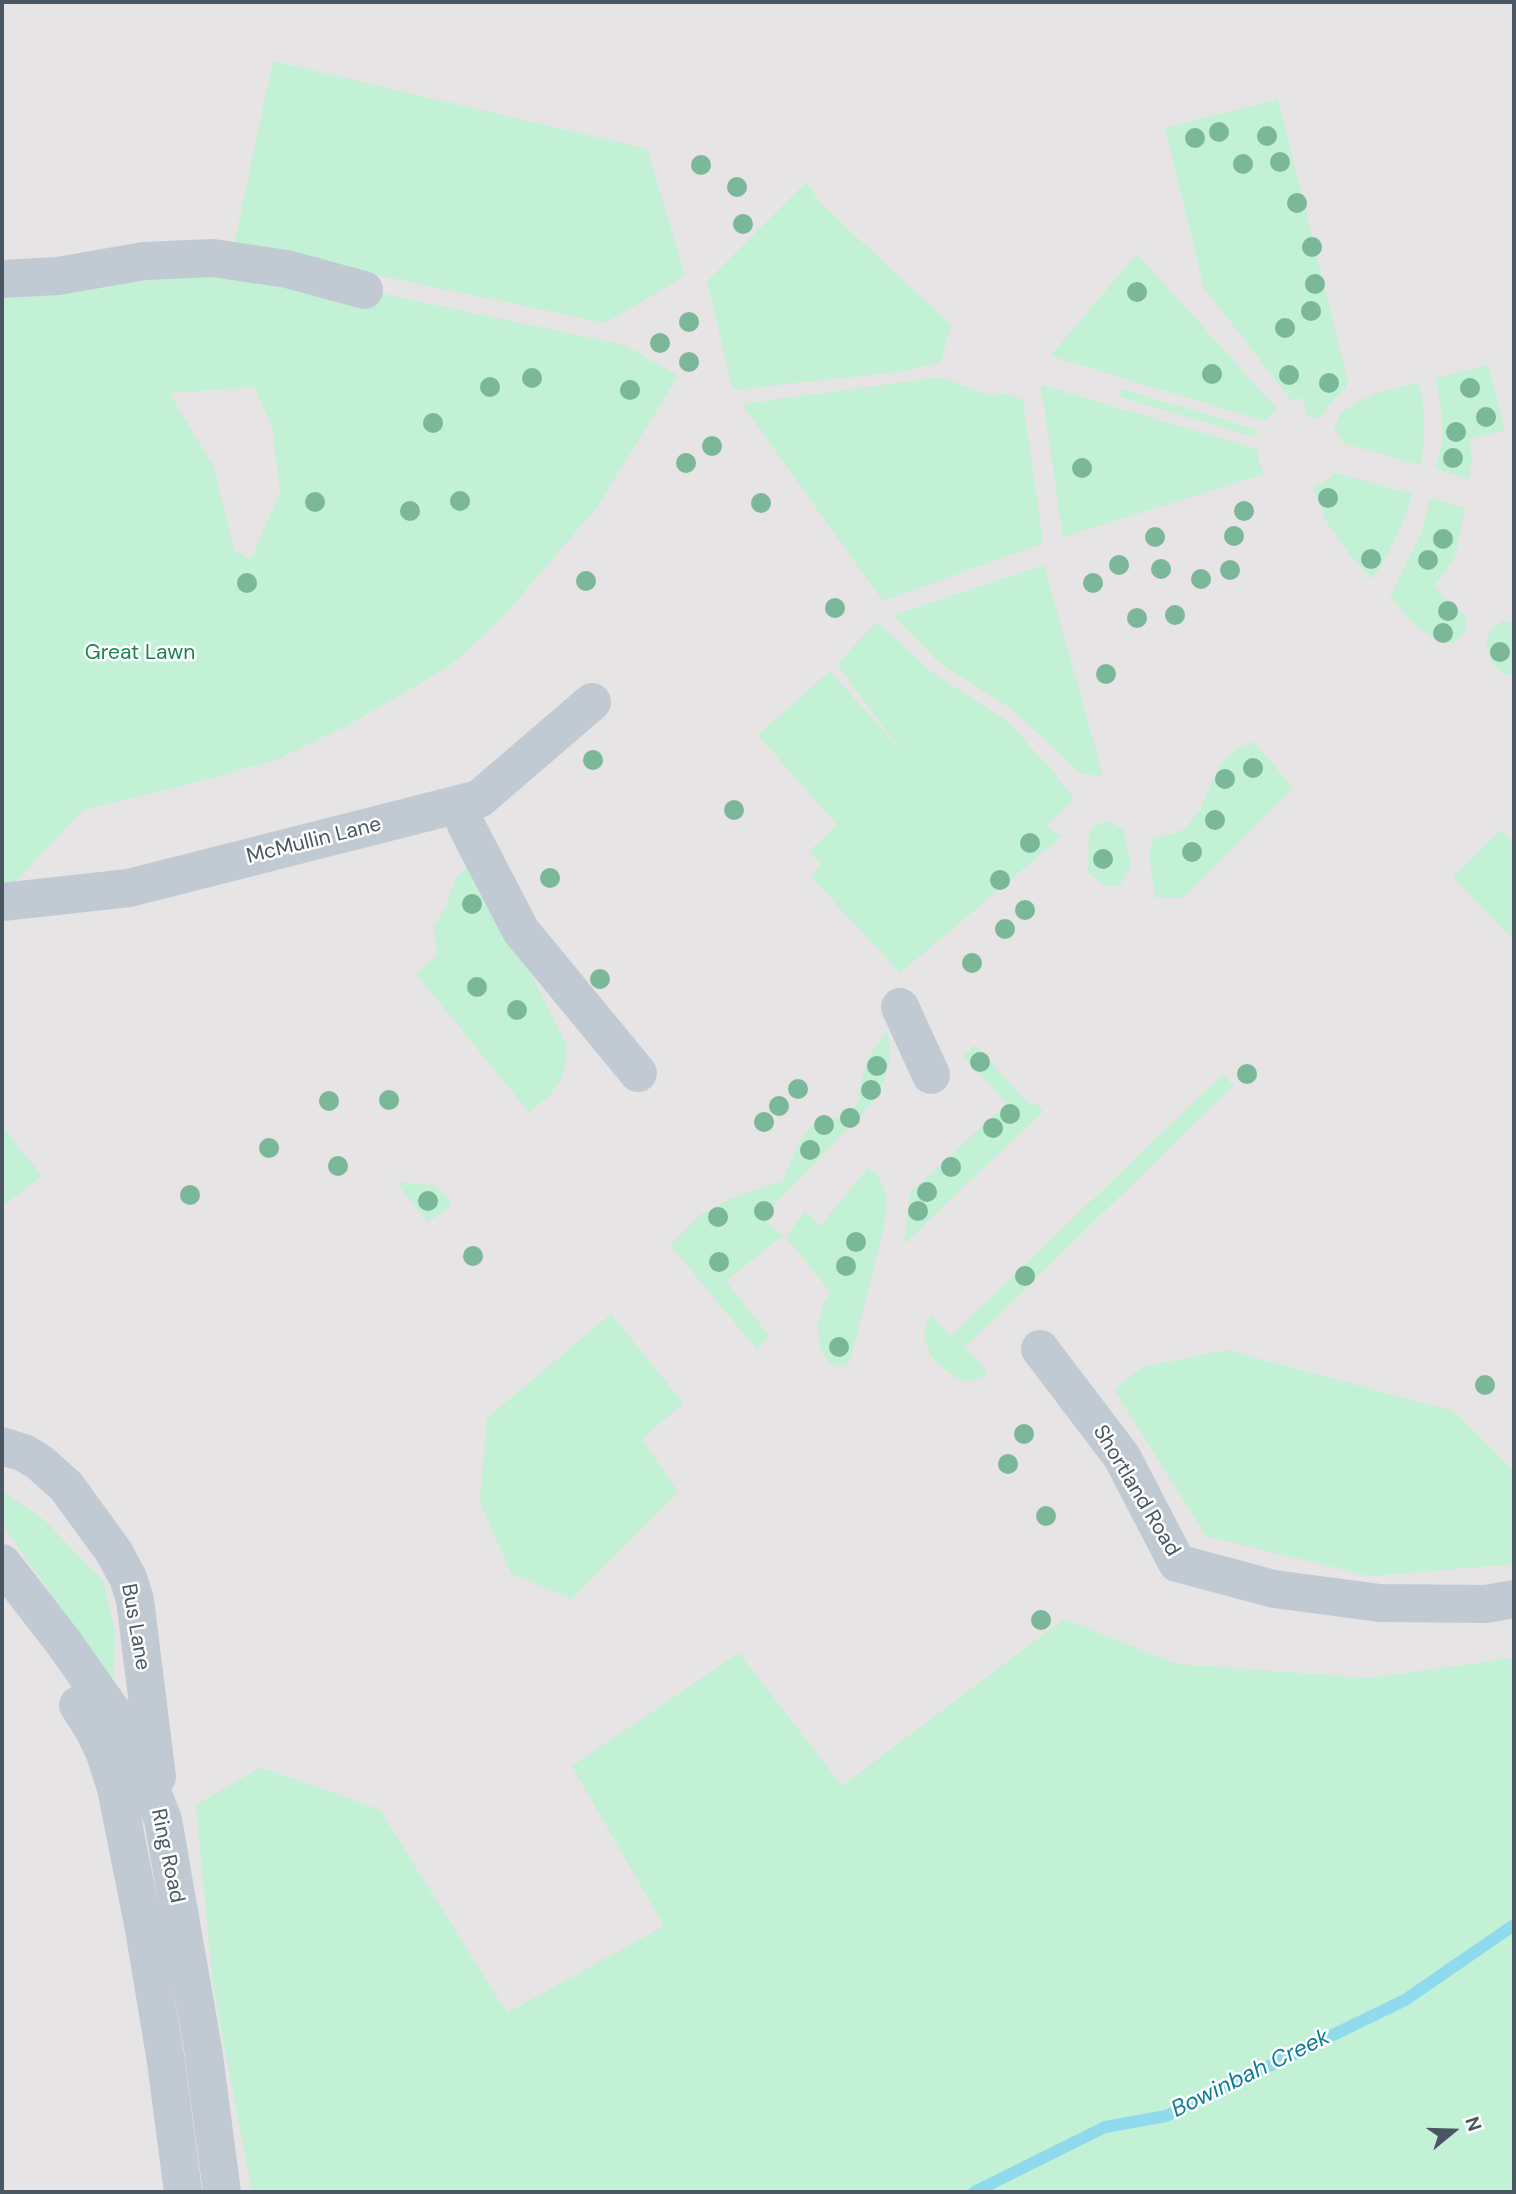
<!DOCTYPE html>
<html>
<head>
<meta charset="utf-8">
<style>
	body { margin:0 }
	#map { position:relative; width:1516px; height:2194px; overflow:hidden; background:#f5f3f3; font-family:"DM Sans",sans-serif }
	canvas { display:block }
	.frame { position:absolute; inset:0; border:4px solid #4a5661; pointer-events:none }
	.north { position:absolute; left:1418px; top:2096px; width:70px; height:70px; -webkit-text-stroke:5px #fff; paint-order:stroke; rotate:71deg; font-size:19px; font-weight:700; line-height:28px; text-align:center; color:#4a5661 }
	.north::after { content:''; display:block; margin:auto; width:24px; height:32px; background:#4a5661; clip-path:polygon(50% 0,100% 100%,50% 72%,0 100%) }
</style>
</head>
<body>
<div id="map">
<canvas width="1516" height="2194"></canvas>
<div class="frame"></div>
<div class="north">N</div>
</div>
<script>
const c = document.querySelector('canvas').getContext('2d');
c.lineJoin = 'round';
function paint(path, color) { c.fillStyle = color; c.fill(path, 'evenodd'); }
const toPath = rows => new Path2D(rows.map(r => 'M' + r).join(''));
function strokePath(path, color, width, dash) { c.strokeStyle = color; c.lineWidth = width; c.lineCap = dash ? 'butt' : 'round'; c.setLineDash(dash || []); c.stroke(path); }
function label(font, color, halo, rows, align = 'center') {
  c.font = font + ' "DM Sans",sans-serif'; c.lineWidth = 5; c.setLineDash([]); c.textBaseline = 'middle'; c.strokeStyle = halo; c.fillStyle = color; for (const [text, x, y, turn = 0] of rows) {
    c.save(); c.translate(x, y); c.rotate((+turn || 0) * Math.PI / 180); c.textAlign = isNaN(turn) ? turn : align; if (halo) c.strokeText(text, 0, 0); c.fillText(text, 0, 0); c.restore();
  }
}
const education = toPath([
	[2,2,1514,2,1514,2192,2,2192]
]);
const green = toPath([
	[273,61,647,149,685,276,605,323,234,245],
	[1278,99,1348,382,1345,389,1327,407,1321,418,1307,417,1303,398,1292,401,1204,288,1165,128],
	[806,182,820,203,951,325,941,362,905,371,733,390,707,281],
	[1137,254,1277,409,1265,421,1050,356],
	[144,261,364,290,625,345,678,376,597,507,500,620,448,667,350,724,276,760,166,790,83,810,14,883,2,902,2,279],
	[254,387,272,426,280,492,251,560,234,550,214,468,169,393],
	[1488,365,1505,430,1468,439,1472,456,1469,479,1435,469,1442,442,1442,411,1435,378],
	[941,377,991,396,1005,393,1023,400,1043,543,883,601,742,404],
	[1419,382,1424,413,1424,439,1420,465,1343,443,1334,427,1341,414,1352,405,1374,394],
	[1041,385,1257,449,1260,465,1264,474,1063,537],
	[1122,389,1258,430,1255,437,1120,397],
	[1335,473,1413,494,1400,528,1387,556,1372,579,1350,555,1325,519,1313,485,1323,483],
	[1430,498,1465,508,1455,557,1434,587,1466,617,1466,630,1453,643,1441,642,1418,628,1390,597,1422,532],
	[1044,565,1103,776,1081,774,1013,710,938,662,893,615],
	[1503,621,1514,624,1514,675,1505,675,1494,666,1486,645,1491,628],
	[877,622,930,671,1004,719,1049,766,1074,799,1045,827,1062,836,900,973,811,877,822,864,809,851,837,825,758,735,830,671,901,751,837,664],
	[1254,742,1293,788,1182,898,1156,898,1149,855,1153,837,1169,835,1185,829,1201,808,1220,764,1237,749],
	[1110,822,1123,829,1131,864,1120,885,1103,885,1088,872,1089,833,1096,824],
	[1501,830,1514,844,1514,940,1453,877],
	[467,867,509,930,567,1046,563,1076,550,1095,529,1112,416,974,437,955,434,927,446,906,456,878],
	[887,1031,890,1047,889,1062,882,1085,872,1103,775,1204,766,1223,783,1235,726,1281,769,1336,757,1349,670,1245,700,1215,732,1198,783,1181,800,1141,811,1126,847,1114,858,1103,861,1082,868,1058],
	[975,1045,1030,1105,1035,1102,1043,1111,904,1244,910,1193,1007,1103,963,1056],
	[1223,1074,1233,1086,965,1347,988,1373,980,1379,967,1381,956,1378,937,1363,929,1352,924,1338,925,1326,931,1315,951,1336],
	[2,1126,42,1176,2,1206],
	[868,1168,875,1172,884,1188,886,1202,884,1226,850,1361,843,1366,830,1363,821,1351,818,1326,825,1300,831,1293,786,1237,805,1211,820,1226],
	[396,1182,433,1185,440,1189,452,1205,428,1222],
	[611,1314,683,1403,642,1439,678,1492,571,1599,511,1573,480,1502,487,1418],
	[1226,1350,1453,1411,1514,1472,1514,1564,1369,1576,1206,1536,1114,1389,1143,1367],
	[2,1491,42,1518,103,1580,115,1632,114,1678,107,1676,2,1524],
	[1064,1619,1176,1664,1369,1678,1514,1658,1514,2192,252,2192,213,1986,196,1805,261,1767,380,1810,507,2013,664,1926,572,1766,739,1653,842,1786]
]);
const stream = toPath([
	[974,2192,1105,2127,1166,2116,1405,2000,1514,1925]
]);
const minor = toPath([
	[2,279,58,276,144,261,213,258,287,269,364,290],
	[460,804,466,825,521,931,638,1073],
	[2,902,129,888,479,799,592,702],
	[900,1007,931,1075],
	[1040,1349,1122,1457,1177,1563,1274,1589,1380,1603,1486,1604,1514,1599],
	[2,1446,24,1453,39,1462,66,1486,114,1552,128,1578,135,1600,157,1777],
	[2,1563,64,1643,114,1714,140,1761,163,1820,203,2049,222,2192],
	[78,1705,92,1727,104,1751,116,1788,144,1929,166,2062,183,2192]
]);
const trees = [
	[1219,132],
	[1267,136],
	[1195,138],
	[1280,162],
	[1243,164],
	[701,165],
	[737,187],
	[1297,203],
	[743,224],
	[1312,247],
	[1315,284],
	[1137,292],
	[1311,311],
	[689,322],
	[1285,328],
	[660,343],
	[689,362],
	[1212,374],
	[1289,375],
	[532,378],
	[1329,383],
	[490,387],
	[1470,388],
	[630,390],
	[1486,417],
	[433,423],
	[1456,432],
	[712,446],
	[1453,458],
	[686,463],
	[1082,468],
	[1328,498],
	[460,501],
	[315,502],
	[761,503],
	[410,511],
	[1244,511],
	[1234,536],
	[1155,537],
	[1443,539],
	[1371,559],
	[1428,560],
	[1119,565],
	[1161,569],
	[1230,570],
	[1201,579],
	[586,581],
	[247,583],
	[1093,583],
	[835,608],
	[1448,611],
	[1175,615],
	[1137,618],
	[1443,633],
	[1500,652],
	[1106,674],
	[593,760],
	[1253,768],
	[1225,779],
	[734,810],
	[1215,820],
	[1030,843],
	[1192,852],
	[1103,859],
	[550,878],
	[1000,880],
	[472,904],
	[1025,910],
	[1005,929],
	[972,963],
	[600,979],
	[477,987],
	[517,1010],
	[980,1062],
	[877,1066],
	[1247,1074],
	[798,1089],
	[871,1090],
	[389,1100],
	[329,1101],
	[779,1106],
	[1010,1114],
	[850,1118],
	[764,1122],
	[824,1125],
	[993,1128],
	[269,1148],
	[810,1150],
	[338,1166],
	[951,1167],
	[927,1192],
	[190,1195],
	[428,1201],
	[764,1211],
	[918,1211],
	[718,1217],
	[856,1242],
	[473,1256],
	[719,1262],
	[846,1266],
	[1025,1276],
	[839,1347],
	[1485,1385],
	[1024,1434],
	[1008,1464],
	[1046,1516],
	[1041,1620]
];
const parkNames = [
	["Great Lawn",140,653]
];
const streetNames = [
	["McMullin Lane",314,841,-14],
	["Shortland Road",1136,1491,59],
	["Bus Lane",135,1627,80],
	["Ring Road",167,1856,78]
];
const waterNames = [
	["Bowinbah Creek",1251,2074,-26]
];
paint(education, '#e6e4e5');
paint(green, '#c3f1d5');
strokePath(stream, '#90daee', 12);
strokePath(minor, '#c1cad2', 38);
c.fillStyle = '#7bb799';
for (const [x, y] of trees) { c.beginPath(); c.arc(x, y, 10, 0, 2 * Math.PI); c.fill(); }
label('21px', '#17864f', '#fff', parkNames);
label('21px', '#4a5661', '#fff', streetNames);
label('italic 23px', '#0c7c9b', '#fff', waterNames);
</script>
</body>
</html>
